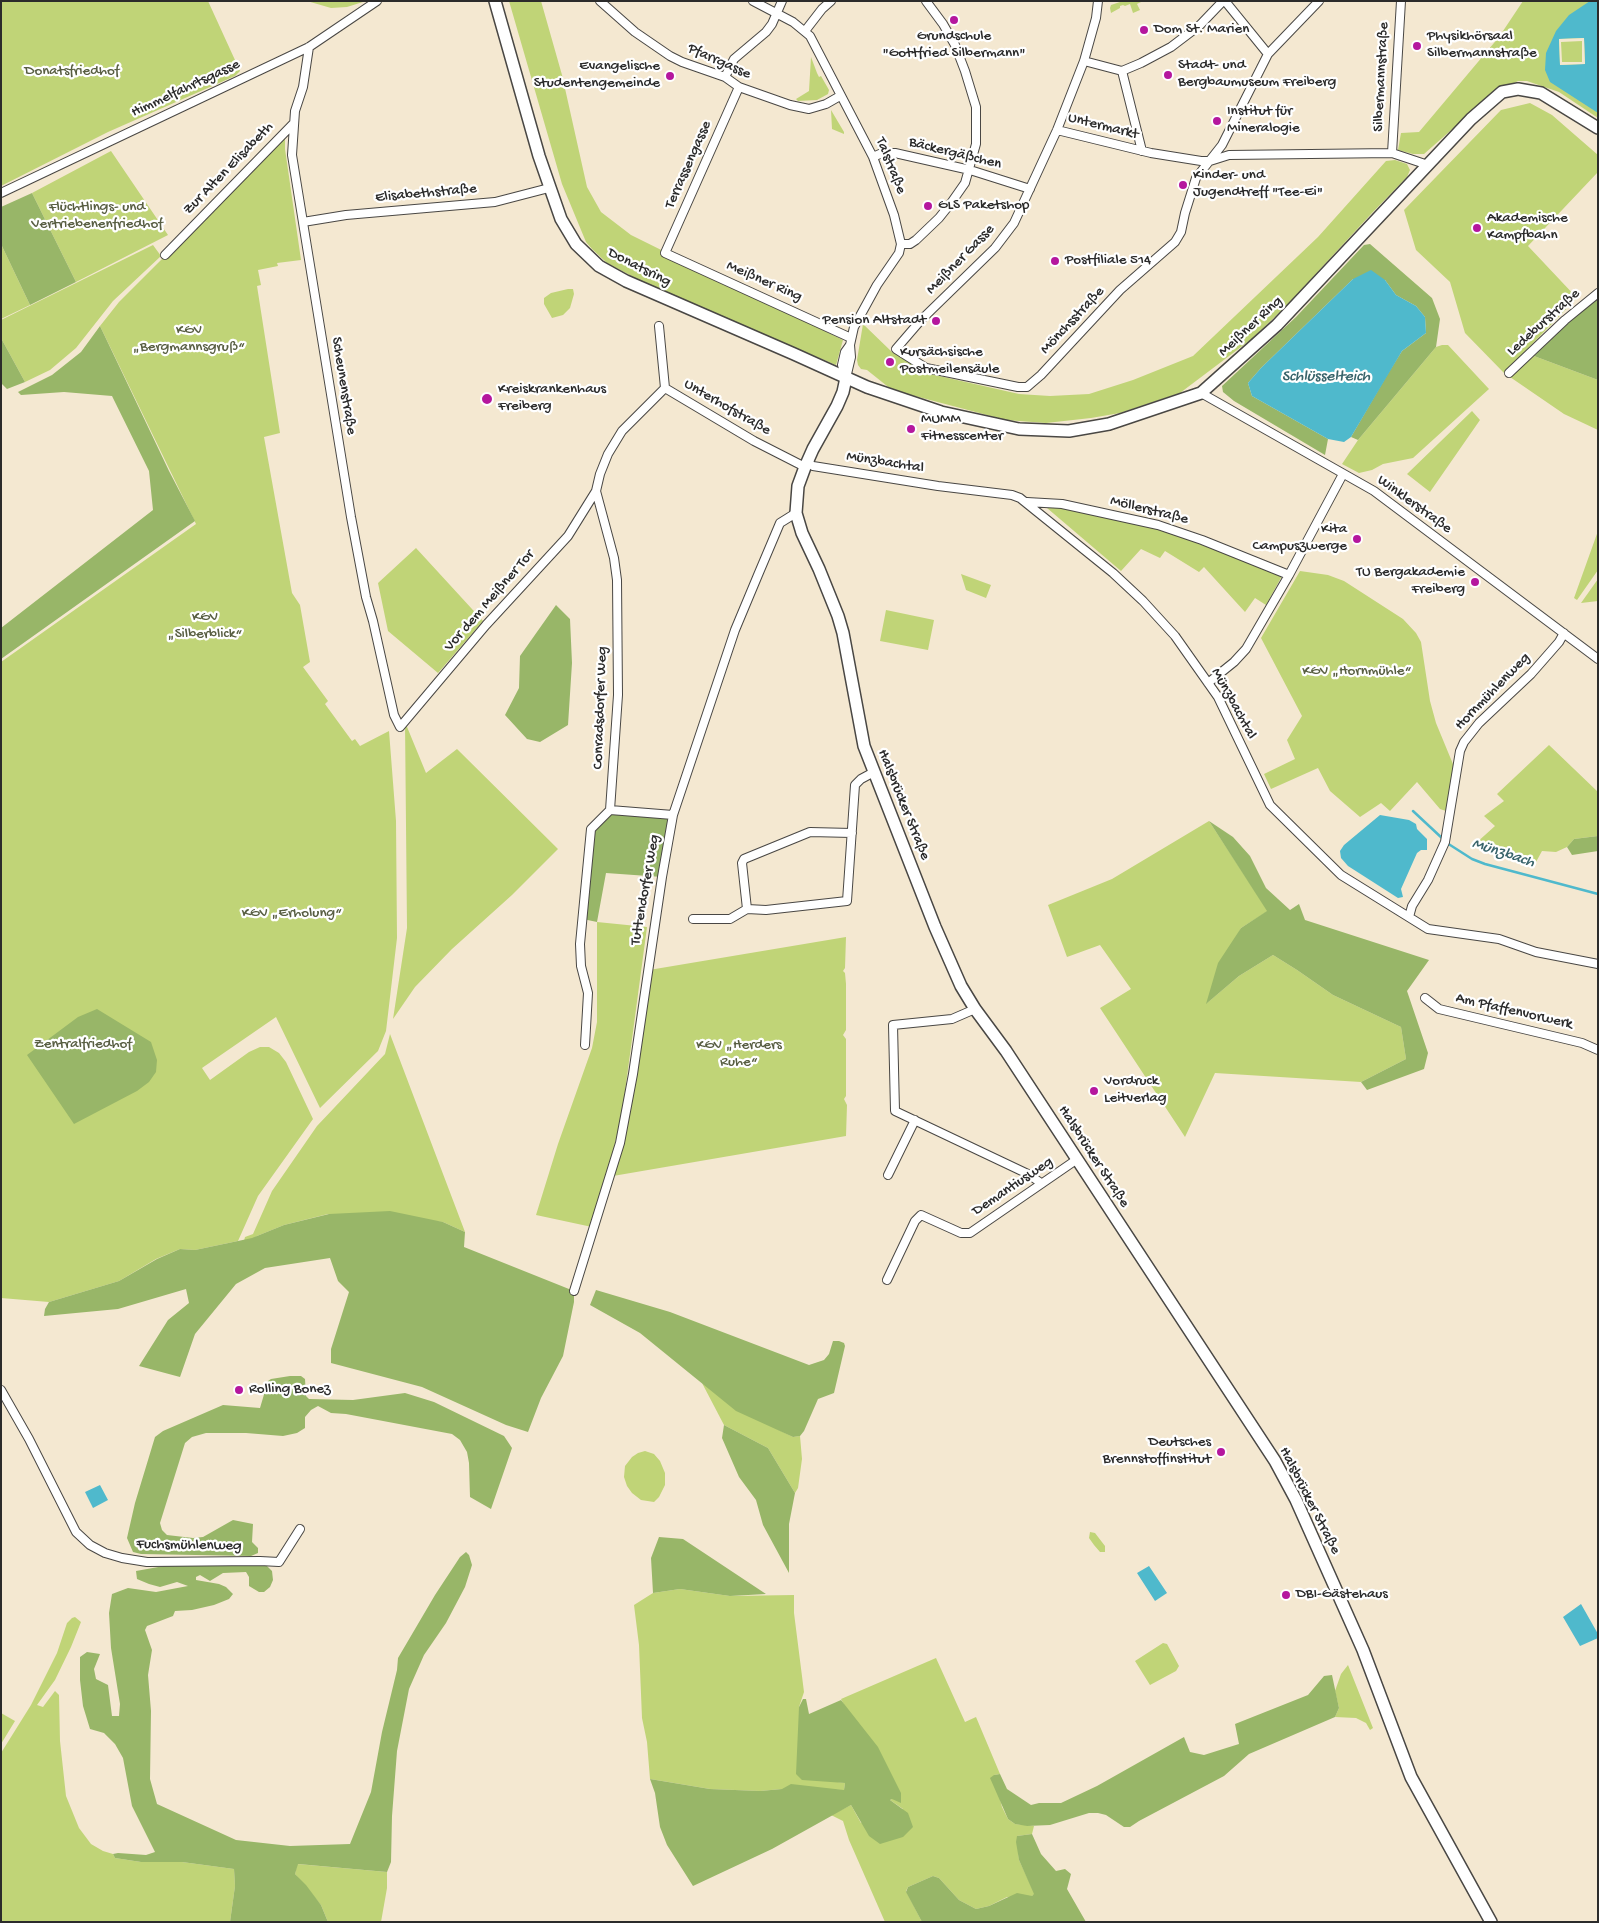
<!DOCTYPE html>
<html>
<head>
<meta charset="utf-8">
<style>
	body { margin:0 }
	#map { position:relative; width:1599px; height:1923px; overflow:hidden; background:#f4e8d1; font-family:"Gochi Hand",sans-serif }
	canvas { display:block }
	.frame { position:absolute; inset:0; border:2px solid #2b2b2b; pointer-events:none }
</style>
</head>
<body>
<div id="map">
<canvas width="1599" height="1923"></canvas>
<div class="frame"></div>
</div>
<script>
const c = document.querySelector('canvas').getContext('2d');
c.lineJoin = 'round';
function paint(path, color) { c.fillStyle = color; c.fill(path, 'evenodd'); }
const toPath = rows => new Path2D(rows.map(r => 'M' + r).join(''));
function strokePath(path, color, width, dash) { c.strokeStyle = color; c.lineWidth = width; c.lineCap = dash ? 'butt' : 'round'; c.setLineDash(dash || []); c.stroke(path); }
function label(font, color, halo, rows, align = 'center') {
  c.font = font + ' "Gochi Hand",sans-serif'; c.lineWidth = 4.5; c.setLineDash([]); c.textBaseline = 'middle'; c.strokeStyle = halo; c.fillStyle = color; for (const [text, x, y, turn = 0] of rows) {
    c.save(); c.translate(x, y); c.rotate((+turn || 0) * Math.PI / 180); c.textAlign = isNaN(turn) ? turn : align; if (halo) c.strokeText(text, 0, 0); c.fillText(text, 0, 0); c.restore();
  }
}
const green = toPath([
	[1,1,208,1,240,71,235,76,108,132,1,186],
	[307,1,366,1,347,7,331,8],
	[509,1,541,1,562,75,587,187,601,212,631,235,843,340,836,365,660,291,607,263,592,249,586,242,562,184],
	[1123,1,1143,1,1137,4,1140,10,1133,13,1130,4,1125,6,1123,5,1120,6,1120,8,1111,13,1110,8,1111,5],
	[1523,1,1598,1,1598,118,1559,92,1527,81,1518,81,1492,94,1424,154,1413,154,1398,150,1401,133,1419,132,1499,37],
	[811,57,817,73,819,77,821,76,829,90,828,94,817,100,798,101,796,99,809,91],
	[1530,103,1552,115,1598,155,1598,172,1528,246,1577,298,1504,373,1465,333,1450,282,1416,250,1404,210,1501,110],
	[831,110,844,132,844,134,832,129],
	[285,136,285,149,301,260,277,263,278,266,258,270,261,285,257,286,280,433,264,437,292,593,300,605,310,662,303,667,328,701,325,704,352,741,355,739,360,746,389,731,396,821,397,938,386,1031,378,1051,320,1108,276,1017,202,1068,210,1080,249,1052,260,1047,269,1047,279,1053,286,1062,313,1119,258,1196,238,1241,195,1250,180,1249,156,1259,119,1281,49,1302,1,1298,1,662,196,524,100,326,119,302],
	[111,151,168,235,76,282,32,193],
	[1395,160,1407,164,1410,170,1407,177,1372,213,1286,306,1253,338,1180,393,1120,413,1091,418,1046,423,1006,420,892,390,867,370,861,369,858,365,857,360,863,324,892,352,926,373,1019,394,1050,396,1089,394,1133,380,1193,356,1318,237,1386,161],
	[1,244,30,305,1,319],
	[153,245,161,256,113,301,76,348,50,370,25,382,1,338,1,320],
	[568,289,573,289,574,294,570,308,563,315,552,318,544,304,544,298,551,293],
	[1442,345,1448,345,1489,389,1413,458,1383,464,1372,470,1359,473,1342,464,1358,440,1436,347],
	[1534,356,1598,380,1598,430,1564,414,1510,377],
	[1472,411,1480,420,1430,492,1407,474],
	[1048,505,1164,530,1282,576,1266,605,1255,598,1245,612,1204,567,1199,572,1165,551,1160,558,1141,549,1121,571,1047,508],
	[1598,531,1598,570,1577,600,1574,598],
	[416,548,483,621,438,673,388,631,378,583],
	[1300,571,1328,575,1344,581,1403,619,1416,633,1421,642,1430,701,1436,723,1455,769,1446,811,1440,809,1417,782,1390,811,1381,803,1360,817,1330,791,1318,768,1271,789,1264,774,1295,759,1287,740,1302,716,1261,638],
	[961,574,991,585,986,598,966,590],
	[1598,579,1598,601,1581,603],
	[886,610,934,620,928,650,880,641],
	[405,722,426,773,457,749,558,849,512,895,452,949,415,987,393,1019,407,928],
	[1549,745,1598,792,1598,836,1574,839,1567,847,1556,852,1542,851,1536,862,1491,851,1475,844,1495,826,1484,816,1504,801,1497,794],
	[1209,821,1268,911,1241,928,1207,1003,1239,976,1273,955,1297,970,1333,995,1401,1027,1406,1059,1361,1082,1215,1073,1185,1137,1100,1008,1131,989,1100,945,1067,957,1048,905,1112,879],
	[597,922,647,927,622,1114,602,1197,592,1227,536,1215,558,1144,592,1048,597,1022],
	[846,937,845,968,843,971,845,973,846,984,846,1030,843,1035,846,1039,846,1096,844,1099,847,1105,846,1136,613,1176,649,970],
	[390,1034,465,1232,443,1222,328,1214,284,1225,257,1236,243,1245,245,1237,253,1234,272,1191,317,1126,385,1054],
	[702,1383,777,1429,793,1437,800,1436,802,1459,798,1488,795,1493,768,1448,724,1425],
	[645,1451,654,1454,660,1461,665,1473,665,1485,659,1497,654,1502,641,1500,632,1493,627,1486,624,1477,625,1466,632,1457,638,1453],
	[1090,1532,1095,1533,1105,1546,1105,1552,1100,1552,1094,1545,1089,1538],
	[680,1589,730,1596,794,1595,794,1613,804,1692,799,1707,830,1781,845,1783,844,1790,782,1789,760,1791,710,1789,650,1779,647,1742,642,1718,639,1645,634,1605,653,1593],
	[75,1617,81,1622,71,1647,55,1680,37,1705,43,1707,55,1691,59,1695,60,1741,66,1796,79,1828,91,1844,103,1851,113,1854,115,1858,141,1862,182,1862,234,1869,235,1886,230,1922,1,1922,1,1753,31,1705,57,1653,67,1623,72,1618],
	[1163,1643,1167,1644,1179,1666,1176,1671,1150,1685,1135,1661],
	[936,1658,965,1722,976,1717,1000,1774,994,1775,1002,1807,1008,1819,1015,1824,1034,1826,1032,1834,1017,1836,1019,1860,1035,1894,1032,1896,1007,1897,989,1906,976,1909,959,1900,939,1878,933,1876,908,1887,906,1891,922,1922,885,1922,849,1840,843,1821,831,1815,851,1805,861,1823,903,1809,890,1800,892,1799,841,1699],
	[1348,1665,1373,1728,1370,1730,1366,1723,1356,1718,1335,1717,1339,1708,1335,1691,1341,1674],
	[1,1713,15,1721,1,1744],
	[297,1864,387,1872,387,1888,381,1922,328,1922,321,1905,295,1874]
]);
const forest = toPath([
	[32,193,76,282,30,305,1,244,1,207],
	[1370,244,1432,298,1440,319,1436,347,1358,440,1351,437,1387,375,1402,351,1426,333,1425,317,1416,306,1396,295,1385,280,1353,279,1261,368,1248,383,1252,396,1328,439,1325,455,1234,401,1223,392,1222,386,1296,317,1364,245],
	[1598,296,1598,380,1534,356,1587,305],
	[100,326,169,471,195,521,1,659,1,628,153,510,149,471,112,396,64,392,21,395,18,392,52,375,81,352],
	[1,338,25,382,7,389,1,383],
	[556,605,570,619,572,663,568,725,540,742,527,739,505,715,519,688,520,656],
	[610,810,673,815,662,877,606,873,597,922,583,919,591,829],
	[1209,821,1233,837,1250,856,1266,888,1290,910,1299,904,1305,920,1429,960,1407,991,1428,1053,1424,1069,1367,1090,1361,1082,1406,1059,1401,1027,1333,995,1297,970,1273,955,1239,976,1206,1004,1218,963,1241,928,1267,911],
	[1598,836,1598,851,1572,855,1567,847,1574,839],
	[97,1009,151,1042,157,1060,156,1072,149,1082,137,1091,74,1124,27,1055,78,1017],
	[390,1211,443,1222,465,1232,464,1247,574,1291,574,1302,563,1356,541,1398,528,1432,506,1425,422,1387,331,1363,331,1349,349,1292,338,1281,330,1258,265,1268,236,1284,195,1334,180,1377,139,1366,168,1320,189,1303,186,1289,118,1309,44,1316,45,1309,49,1302,119,1281,157,1259,180,1249,195,1250,238,1241,252,1238,284,1225,329,1214],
	[596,1290,670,1312,809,1365,824,1360,829,1354,833,1341,839,1341,844,1343,845,1346,834,1393,818,1399,804,1431,800,1436,793,1437,736,1411,640,1333,590,1305],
	[290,1376,301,1376,305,1379,306,1396,309,1399,353,1400,405,1393,434,1402,504,1436,512,1448,491,1509,470,1497,469,1463,467,1452,460,1440,452,1434,346,1414,331,1413,318,1406,311,1410,305,1417,305,1428,297,1433,283,1436,246,1433,206,1433,192,1437,185,1443,160,1523,162,1530,167,1535,193,1538,203,1537,233,1520,253,1524,252,1542,258,1548,258,1553,251,1556,141,1554,133,1552,127,1538,135,1503,155,1437,163,1431,223,1405,260,1408,268,1381,271,1379],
	[724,1425,768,1448,795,1493,789,1524,789,1573,763,1525,756,1500,739,1477,722,1438],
	[659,1537,683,1539,766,1594,730,1596,680,1589,653,1593,651,1558],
	[466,1552,469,1555,472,1565,465,1587,446,1623,424,1655,409,1689,397,1751,392,1816,391,1862,387,1872,298,1864,295,1874,306,1885,321,1905,328,1922,230,1922,235,1886,234,1869,182,1862,141,1862,115,1858,113,1854,118,1853,146,1855,155,1852,132,1806,123,1758,115,1744,104,1733,90,1729,83,1706,80,1680,80,1657,87,1652,100,1654,94,1669,96,1679,108,1685,112,1716,119,1716,120,1704,111,1648,109,1613,112,1594,128,1588,156,1592,188,1586,177,1582,160,1587,149,1584,137,1579,136,1571,175,1564,265,1564,272,1571,273,1580,270,1587,264,1592,259,1592,249,1586,249,1577,246,1572,223,1573,210,1581,200,1575,196,1577,196,1580,219,1584,226,1587,233,1594,229,1599,214,1605,192,1610,175,1611,173,1616,147,1626,145,1630,152,1650,148,1675,151,1711,150,1779,157,1804,236,1840,290,1846,350,1844,371,1792,382,1732,397,1670,398,1658,435,1595,460,1557],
	[1332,1675,1339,1708,1335,1717,1249,1754,1224,1776,1139,1821,1130,1827,1124,1827,1106,1815,1098,1813,1089,1813,1050,1825,1027,1826,1015,1824,1008,1819,990,1778,994,1775,1000,1774,1007,1789,1031,1805,1039,1803,1061,1803,1097,1786,1184,1737,1190,1752,1204,1755,1239,1744,1235,1724,1308,1695,1324,1676],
	[803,1699,806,1699,809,1714,841,1700,878,1747,901,1793,901,1803,892,1799,890,1800,908,1813,913,1827,903,1837,880,1844,869,1836,851,1805,772,1849,693,1886,667,1845,660,1827,655,1793,650,1779,710,1789,760,1791,782,1789,791,1784,844,1790,845,1783,802,1780,796,1774,799,1707],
	[1032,1834,1041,1854,1056,1871,1065,1869,1071,1874,1067,1889,1086,1922,922,1922,906,1892,908,1887,933,1876,939,1878,959,1900,976,1909,989,1906,1017,1893,1032,1896,1034,1894,1019,1860,1016,1842,1017,1836]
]);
const water = toPath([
	[1590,1,1598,1,1598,113,1550,82,1545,70,1546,53,1556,31,1569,15],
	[1584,38,1585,64,1560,65,1559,39],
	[1371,270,1385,280,1396,295,1416,306,1425,317,1426,333,1402,351,1351,437,1344,442,1328,439,1252,396,1248,383,1261,368,1353,279],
	[1380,815,1409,820,1416,824,1417,829,1427,839,1427,850,1421,850,1417,853,1401,889,1403,897,1398,898,1348,866,1341,858,1340,851,1344,845],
	[100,1485,108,1500,93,1508,85,1492],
	[1149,1566,1167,1593,1155,1601,1137,1573],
	[1581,1604,1598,1634,1598,1638,1580,1646,1563,1617]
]);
const pier = toPath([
	[1584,38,1585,64,1560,65,1559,39],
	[1582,41,1582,62,1562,62,1561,42]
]);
const stream = toPath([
	[1413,811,1443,839],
	[1447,843,1472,859,1485,864,1598,894]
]);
const street = toPath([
	[600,1,635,32,670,56,682,62,725,77,739,87,790,105,809,109,826,104,840,96],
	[753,1,793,22,810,36,873,157,894,215,901,244,899,253,877,285,854,327,850,345,845,352,842,365,846,378],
	[1098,1,1096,18,1084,61,1057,130,1014,223,995,248,921,320,896,349,926,368,1018,387,1027,387,1041,375,1120,290,1175,242,1181,232,1185,213,1196,178,1222,145,1268,54,1319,1],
	[1225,1,1268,54],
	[805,31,822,9,831,1],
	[309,47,303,87,295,111,292,155,351,517,366,597,373,621,394,715,400,727,486,625,568,536,596,491],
	[1084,61,1122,71],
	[1122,71,1141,63,1171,47,1200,25,1223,1],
	[1122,71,1142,151],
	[725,77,734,59,766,32,772,24,782,1],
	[739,87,665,253,851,338],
	[1057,130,1151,153,1201,161,1210,161,1229,155,1392,153,1428,165],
	[1392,153,1401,1],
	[873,157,882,153,895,153,970,170,1030,189],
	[1,193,309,47,377,1],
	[303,222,346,215,495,202,549,188],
	[901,244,910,244,916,240,939,218,951,203,965,183,976,144,976,107,965,71,955,45,943,24,926,1],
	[165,255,293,124],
	[659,326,665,388,754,441,805,467],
	[1509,373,1565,320,1598,293],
	[846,378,851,357,850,345],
	[1201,393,1374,491,1598,659],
	[807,462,813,466,938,486,1012,495,1020,498,1113,573,1143,601,1175,636,1218,697,1270,805,1341,875,1428,929,1499,939,1536,952,1598,964],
	[1027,502,1062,504,1158,525,1202,540,1289,575],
	[1208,683,1234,662,1246,649,1289,575,1343,474],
	[610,810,673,815],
	[747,909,742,863,744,859,810,832,852,833],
	[1409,917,1412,906,1428,880,1445,842,1460,751,1464,742,1479,723,1531,674,1559,642,1564,633],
	[693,919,730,919,747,909,766,910,847,901,855,785,861,779,874,772],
	[1425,998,1439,1009,1582,1043,1598,1050],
	[975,1009,952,1019,893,1025,895,1111,1028,1174,1041,1183],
	[585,1045,588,993,581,966,580,944,591,829,610,810,618,695,617,580,614,558,596,491,600,474,608,454,622,431,665,388],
	[888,1175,915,1120],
	[887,1280,915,1221,921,1215,961,1233,970,1233,1076,1160],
	[574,1291,620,1143,633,1074,662,877,673,815,735,630,758,575,780,523,796,513],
	[1,1390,29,1439,76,1532,90,1545,105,1553,122,1558,147,1562,260,1561,279,1562,300,1529]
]);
const secondary = toPath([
	[495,1,539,156,561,219,576,244,599,266,626,281,794,354,867,387,941,412,1019,429,1069,431,1109,424,1201,393,1277,325,1471,119,1502,92,1518,89,1541,93,1598,128],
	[846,378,843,392,837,406,813,449,805,467,798,486,796,513,802,533,819,569,838,616,843,633,864,746,935,927,961,986,975,1009,1006,1051,1275,1461,1296,1500,1363,1650,1411,1777,1491,1922]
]);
const markers = [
	[954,20,5,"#b5179e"],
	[1144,30,5,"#b5179e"],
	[1417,46,5,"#b5179e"],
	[1168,75,5,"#b5179e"],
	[670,76,5,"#b5179e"],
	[1217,121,5,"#b5179e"],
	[1183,185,5,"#b5179e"],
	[928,206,5,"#b5179e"],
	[1477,228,5,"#b5179e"],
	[1055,261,5,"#b5179e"],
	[936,321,5,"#b5179e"],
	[890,362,5,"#b5179e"],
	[487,399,6,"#b5179e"],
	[911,429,5,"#b5179e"],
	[1357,539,5,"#b5179e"],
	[1475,582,5,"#b5179e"],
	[1094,1091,5,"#b5179e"],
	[239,1390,5,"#b5179e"],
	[1221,1452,5,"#b5179e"],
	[1286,1595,5,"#b5179e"]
];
const poiNames = [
	["Dom St. Marien",1154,30],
	["Grundschule",954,37,"center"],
	["\"Gottfried Silbermann\"",954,54,"center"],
	["Physikhörsaal",1427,37],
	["Silbermannstraße",1427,54],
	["Stadt- und",1178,66],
	["Bergbaumuseum Freiberg",1178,83],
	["Evangelische",660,67,"right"],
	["Studentengemeinde",660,84,"right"],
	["Institut für",1227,112],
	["Mineralogie",1227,129],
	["Kinder- und",1193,176],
	["Jugendtreff \"Tee-Ei\"",1193,193],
	["GLS Paketshop",938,206],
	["Akademische",1487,219],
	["Kampfbahn",1487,236],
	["Postfiliale 514",1065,261],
	["Pension Altstadt",926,321,"right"],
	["Kursächsische",900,353],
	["Postmeilensäule",900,370],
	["Kreiskrankenhaus",498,390],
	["Freiberg",498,407],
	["MUMM",921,420],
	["Fitnesscenter",921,437],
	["Kita",1347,530,"right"],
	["Campuszwerge",1347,547,"right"],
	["TU Bergakademie",1465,573,"right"],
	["Freiberg",1465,590,"right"],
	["Vordruck",1104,1082],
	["Leitverlag",1104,1099],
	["Rolling Bonez",249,1390],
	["Deutsches",1211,1443,"right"],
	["Brennstoffinstitut",1211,1460,"right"],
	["DBI-Gästehaus",1296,1595]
];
const streetNames = [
	["Pfarrgasse",719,62,24],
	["Silbermannstraße",1382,77,-87],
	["Himmelfahrtsgasse",186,89,-25],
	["Untermarkt",1103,127,14],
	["Bäckergäßchen",955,154,14],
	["Terrassengasse",689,165,-66],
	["Talstraße",890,166,68],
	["Zur Alten Elisabeth",229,169,-46],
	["Elisabethstraße",426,194,-5],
	["Meißner Gasse",961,260,-46],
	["Donatsring",639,268,27],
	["Meißner Ring",764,282,24],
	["Mönchsstraße",1073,321,-47],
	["Ledeburstraße",1544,323,-42],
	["Meißner Ring",1251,327,-43],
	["Scheunenstraße",343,386,81],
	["Unterhofstraße",727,408,30],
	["Münzbachtal",885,463,9],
	["Winklerstraße",1414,505,36],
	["Möllerstraße",1149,511,14],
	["Vor dem Meißner Tor",490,601,-49],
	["Hornmühlenweg",1493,692,-46],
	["Münzbachtal",1233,704,61],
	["Conradsdorfer Weg",601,708,-88],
	["Halsbrücker Straße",903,805,68],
	["Tuttendorfer Weg",646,890,-80],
	["Am Pfaffenvorwerk",1514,1012,13],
	["Halsbrücker Straße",1093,1157,57],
	["Demantiusweg",1013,1187,-34],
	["Halsbrücker Straße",1309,1501,63],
	["Fuchsmühlenweg",189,1546,1]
];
const parkNames = [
	["Donatsfriedhof",72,72],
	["Flüchtlings- und",97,208],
	["Vertriebenenfriedhof",97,225],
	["KGV",189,331],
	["„Bergmannsgruß“",189,348],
	["KGV",205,618],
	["„Silberblick“",205,635],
	["KGV „Hornmühle“",1357,672],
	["KGV „Erholung“",292,914],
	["Zentralfriedhof",83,1045],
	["KGV „Herders",739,1046],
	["Ruhe“",739,1063]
];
const waterNames = [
	["Schlüsselteich",1326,378],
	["Münzbach",1503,854,18]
];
paint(green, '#c0d477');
paint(forest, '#98b668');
paint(water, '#4fb9cc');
paint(pier, '#f4e8d1');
strokePath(stream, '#4fb9cc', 2.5);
strokePath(street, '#494744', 10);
strokePath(secondary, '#494744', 14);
strokePath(street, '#fff', 8);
strokePath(secondary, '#fff', 11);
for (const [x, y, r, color] of markers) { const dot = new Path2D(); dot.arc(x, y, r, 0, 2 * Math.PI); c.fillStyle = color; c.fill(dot); strokePath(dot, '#fff', 2); }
label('15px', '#2b2b2b', '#fff', poiNames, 'left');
label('15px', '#2b2b2b', '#fff', streetNames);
label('15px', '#585e42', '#fff', parkNames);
label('italic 16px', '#39646b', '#fff', waterNames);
</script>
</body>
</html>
